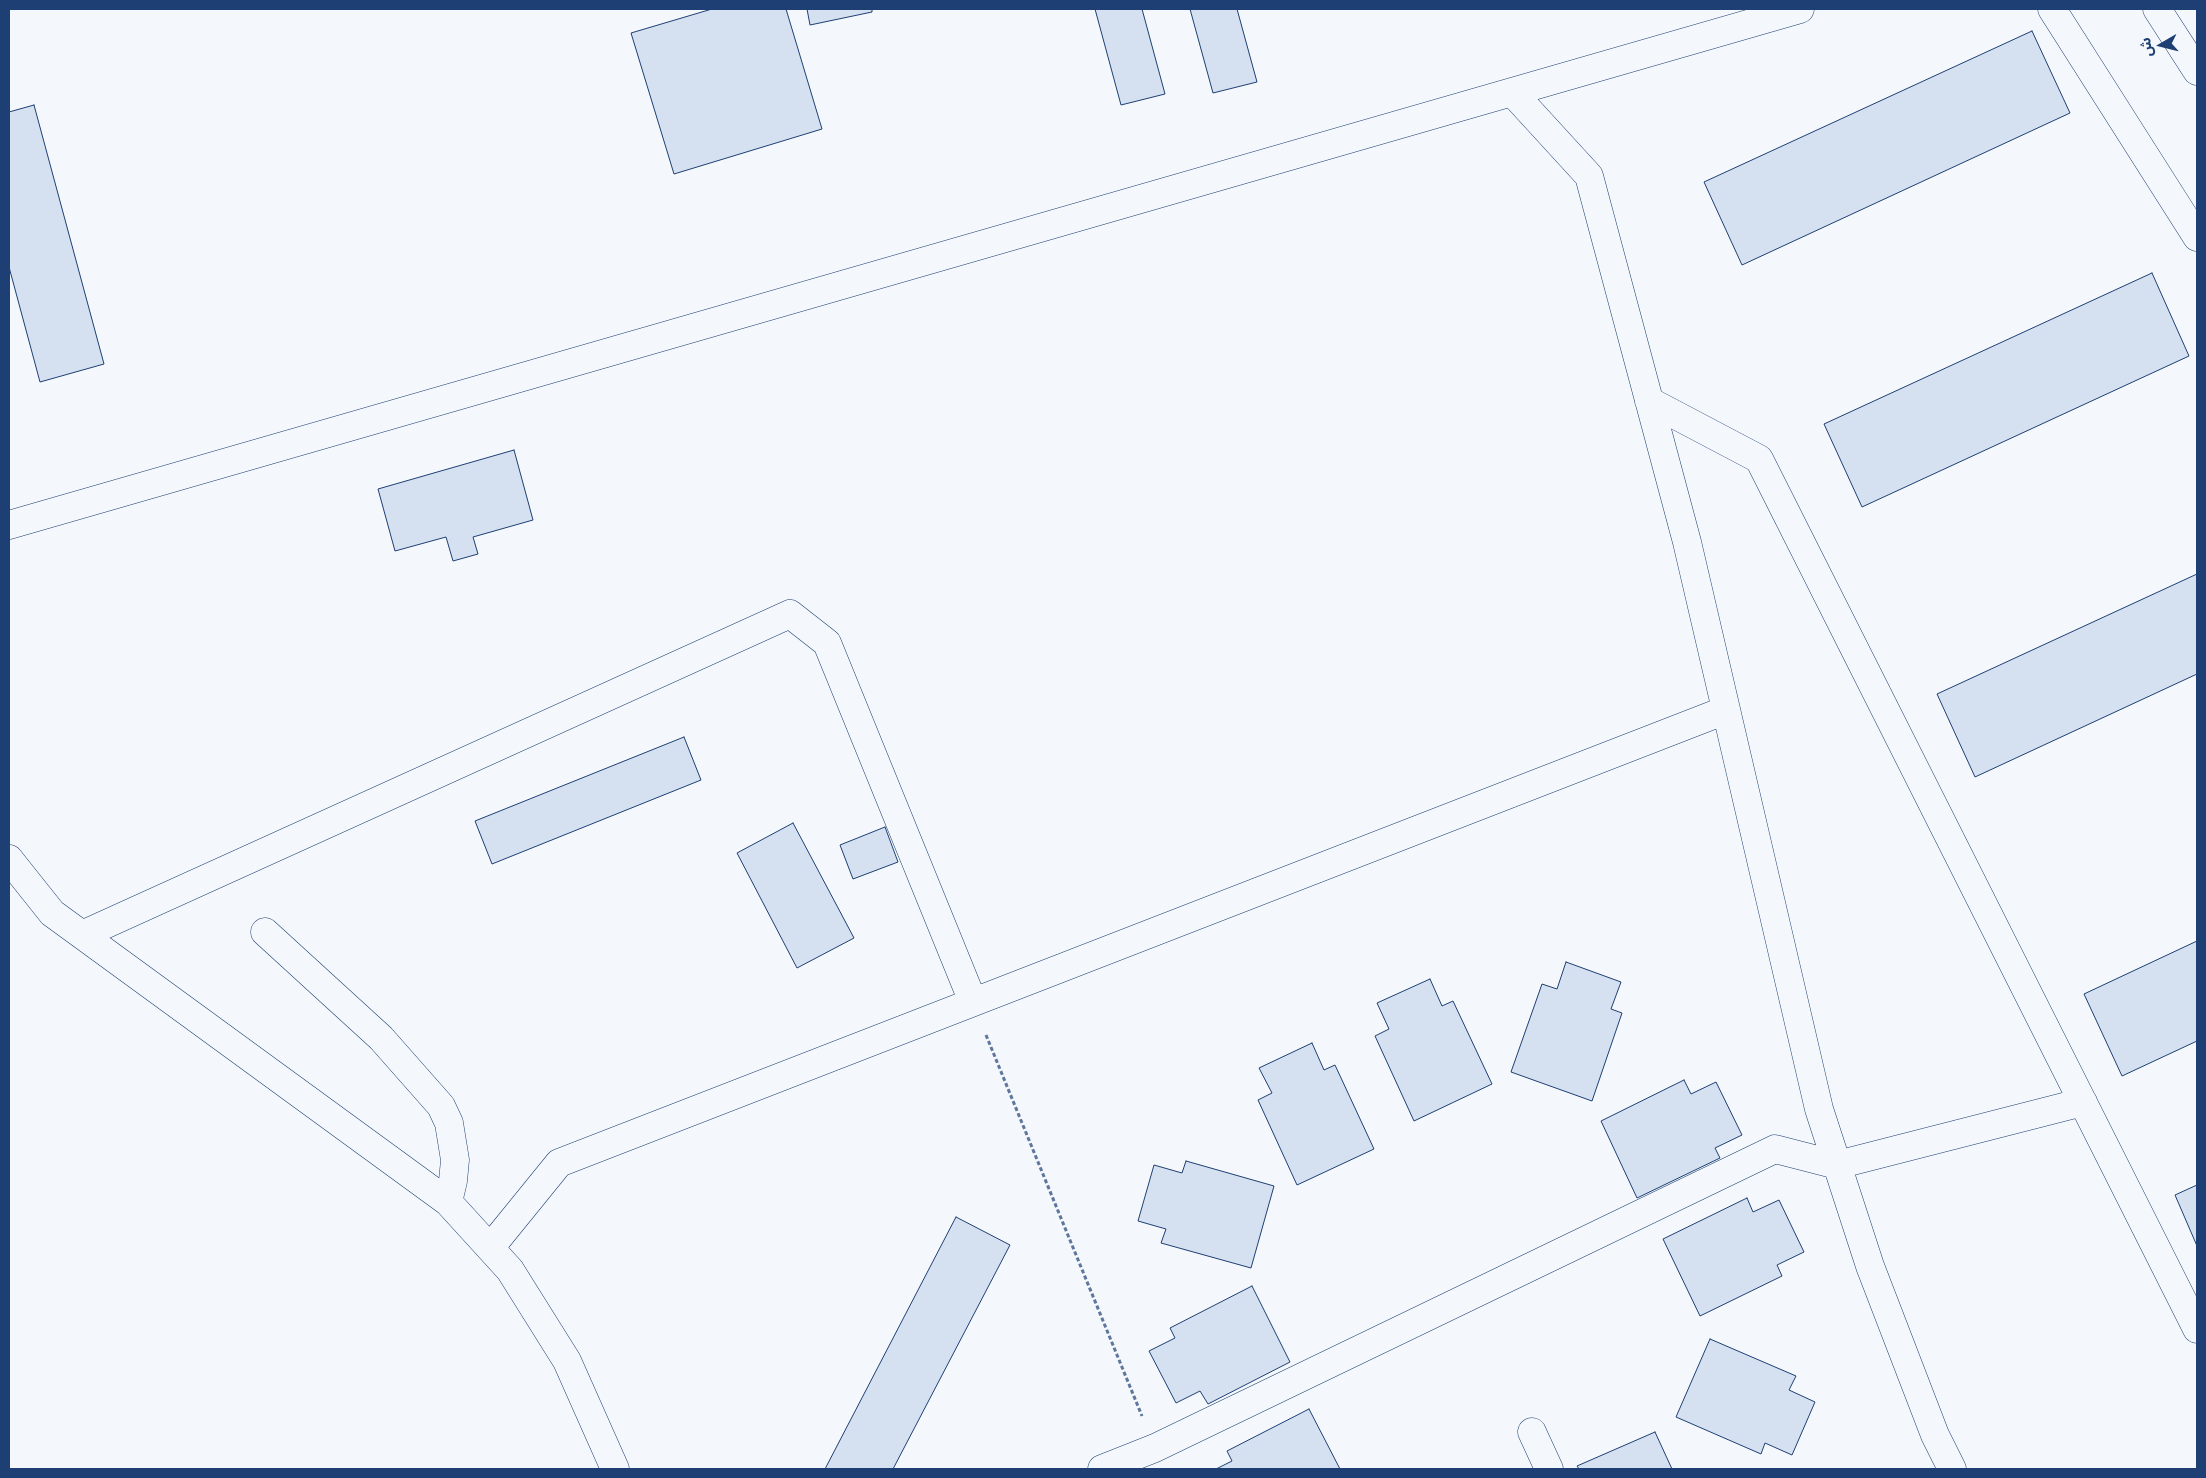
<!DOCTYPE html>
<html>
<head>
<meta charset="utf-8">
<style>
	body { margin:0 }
	#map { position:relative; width:2206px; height:1478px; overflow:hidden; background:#f4f7fb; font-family:Jost,"Noto Sans Arabic",sans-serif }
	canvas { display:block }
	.frame { position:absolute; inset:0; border:10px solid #1d3f73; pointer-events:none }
	.north { position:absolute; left:2136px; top:20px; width:50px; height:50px; -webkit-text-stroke:4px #f4f7fb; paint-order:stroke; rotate:262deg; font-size:14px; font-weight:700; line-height:20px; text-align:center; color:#1d3f73 }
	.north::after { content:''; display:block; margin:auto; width:18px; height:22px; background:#1d3f73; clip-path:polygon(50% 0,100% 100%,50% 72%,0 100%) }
</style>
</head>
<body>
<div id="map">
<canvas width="2206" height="1478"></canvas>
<div class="frame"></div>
<div class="north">ش</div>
</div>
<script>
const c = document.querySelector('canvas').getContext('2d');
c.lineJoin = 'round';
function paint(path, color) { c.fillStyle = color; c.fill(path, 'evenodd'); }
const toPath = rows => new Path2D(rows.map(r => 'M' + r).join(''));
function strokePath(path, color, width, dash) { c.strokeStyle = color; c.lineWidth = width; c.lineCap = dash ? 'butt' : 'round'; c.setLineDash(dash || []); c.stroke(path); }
const building = toPath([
	[712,9,786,9,822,129,674,174,631,33,712,9],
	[807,9,872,9,872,12,810,25,807,9],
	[1095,9,1142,9,1165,94,1121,105,1095,9],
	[1190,9,1237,9,1257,82,1213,93,1190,9],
	[2032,31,2070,113,1742,265,1704,182,2032,31],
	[34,105,104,364,40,382,9,267,9,112,34,105],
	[2152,273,2189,356,1862,507,1824,424,2152,273],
	[514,450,533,520,473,537,478,554,453,561,446,537,395,551,378,489,514,450],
	[2197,574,2197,674,1975,777,1937,694,2197,574],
	[684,737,701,780,492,864,475,821,684,737],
	[793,823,854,938,797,968,737,853,793,823],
	[885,827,898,862,853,879,840,845,885,827],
	[2197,941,2197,1041,2122,1076,2084,994,2197,941],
	[1566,962,1621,982,1611,1009,1622,1013,1592,1101,1511,1072,1542,984,1557,989,1566,962],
	[1430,979,1442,1006,1453,1001,1492,1084,1414,1121,1375,1036,1389,1029,1377,1003,1430,979],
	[1312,1043,1324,1070,1335,1065,1374,1149,1297,1185,1258,1100,1272,1093,1259,1068,1312,1043],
	[1684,1080,1691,1094,1716,1082,1742,1135,1715,1148,1720,1158,1637,1198,1601,1121,1684,1080],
	[1186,1161,1274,1186,1251,1268,1161,1243,1166,1229,1138,1221,1154,1165,1182,1173,1186,1161],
	[2197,1185,2197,1246,2175,1195,2197,1185],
	[1747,1198,1753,1212,1779,1200,1804,1252,1777,1265,1782,1276,1700,1316,1663,1239,1747,1198],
	[956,1217,1010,1245,893,1469,825,1469,956,1217],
	[1252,1286,1290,1362,1208,1404,1200,1391,1176,1403,1149,1351,1175,1338,1170,1328,1252,1286],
	[1710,1339,1796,1376,1789,1390,1815,1402,1792,1455,1765,1443,1761,1454,1676,1417,1710,1339],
	[1309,1409,1340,1469,1216,1469,1232,1461,1227,1451,1309,1409],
	[1655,1432,1672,1469,1579,1469,1577,1466,1655,1432]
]);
const path = toPath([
	[986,1035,1142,1416]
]);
const minor = toPath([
	[2052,9,2197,237],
	[1513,93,1589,176,1687,542,1819,1109,1870,1266,1935,1435,1952,1469],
	[1649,401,1759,459,2197,1329],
	[9,525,1800,9],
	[9,859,52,913,448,1202,510,1270,567,1361,615,1469],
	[265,932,381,1038,441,1106,449,1123,455,1160,453,1181,448,1202],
	[82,935,790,614,827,643,973,1002],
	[490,1248,559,1163,1726,710],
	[1532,1432,1549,1469],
	[1102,1469,1155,1448,1775,1149,1837,1165,2083,1102]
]);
const major = toPath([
	[2157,9,2197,71]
]);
paint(building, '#d5e0f0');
strokePath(building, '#1d3f73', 1);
strokePath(minor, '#1d3f73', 29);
strokePath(major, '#1d3f73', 29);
strokePath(path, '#5e769c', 3, [4, 2.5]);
strokePath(minor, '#f4f7fb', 28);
strokePath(major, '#f4f7fb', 28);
</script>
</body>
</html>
